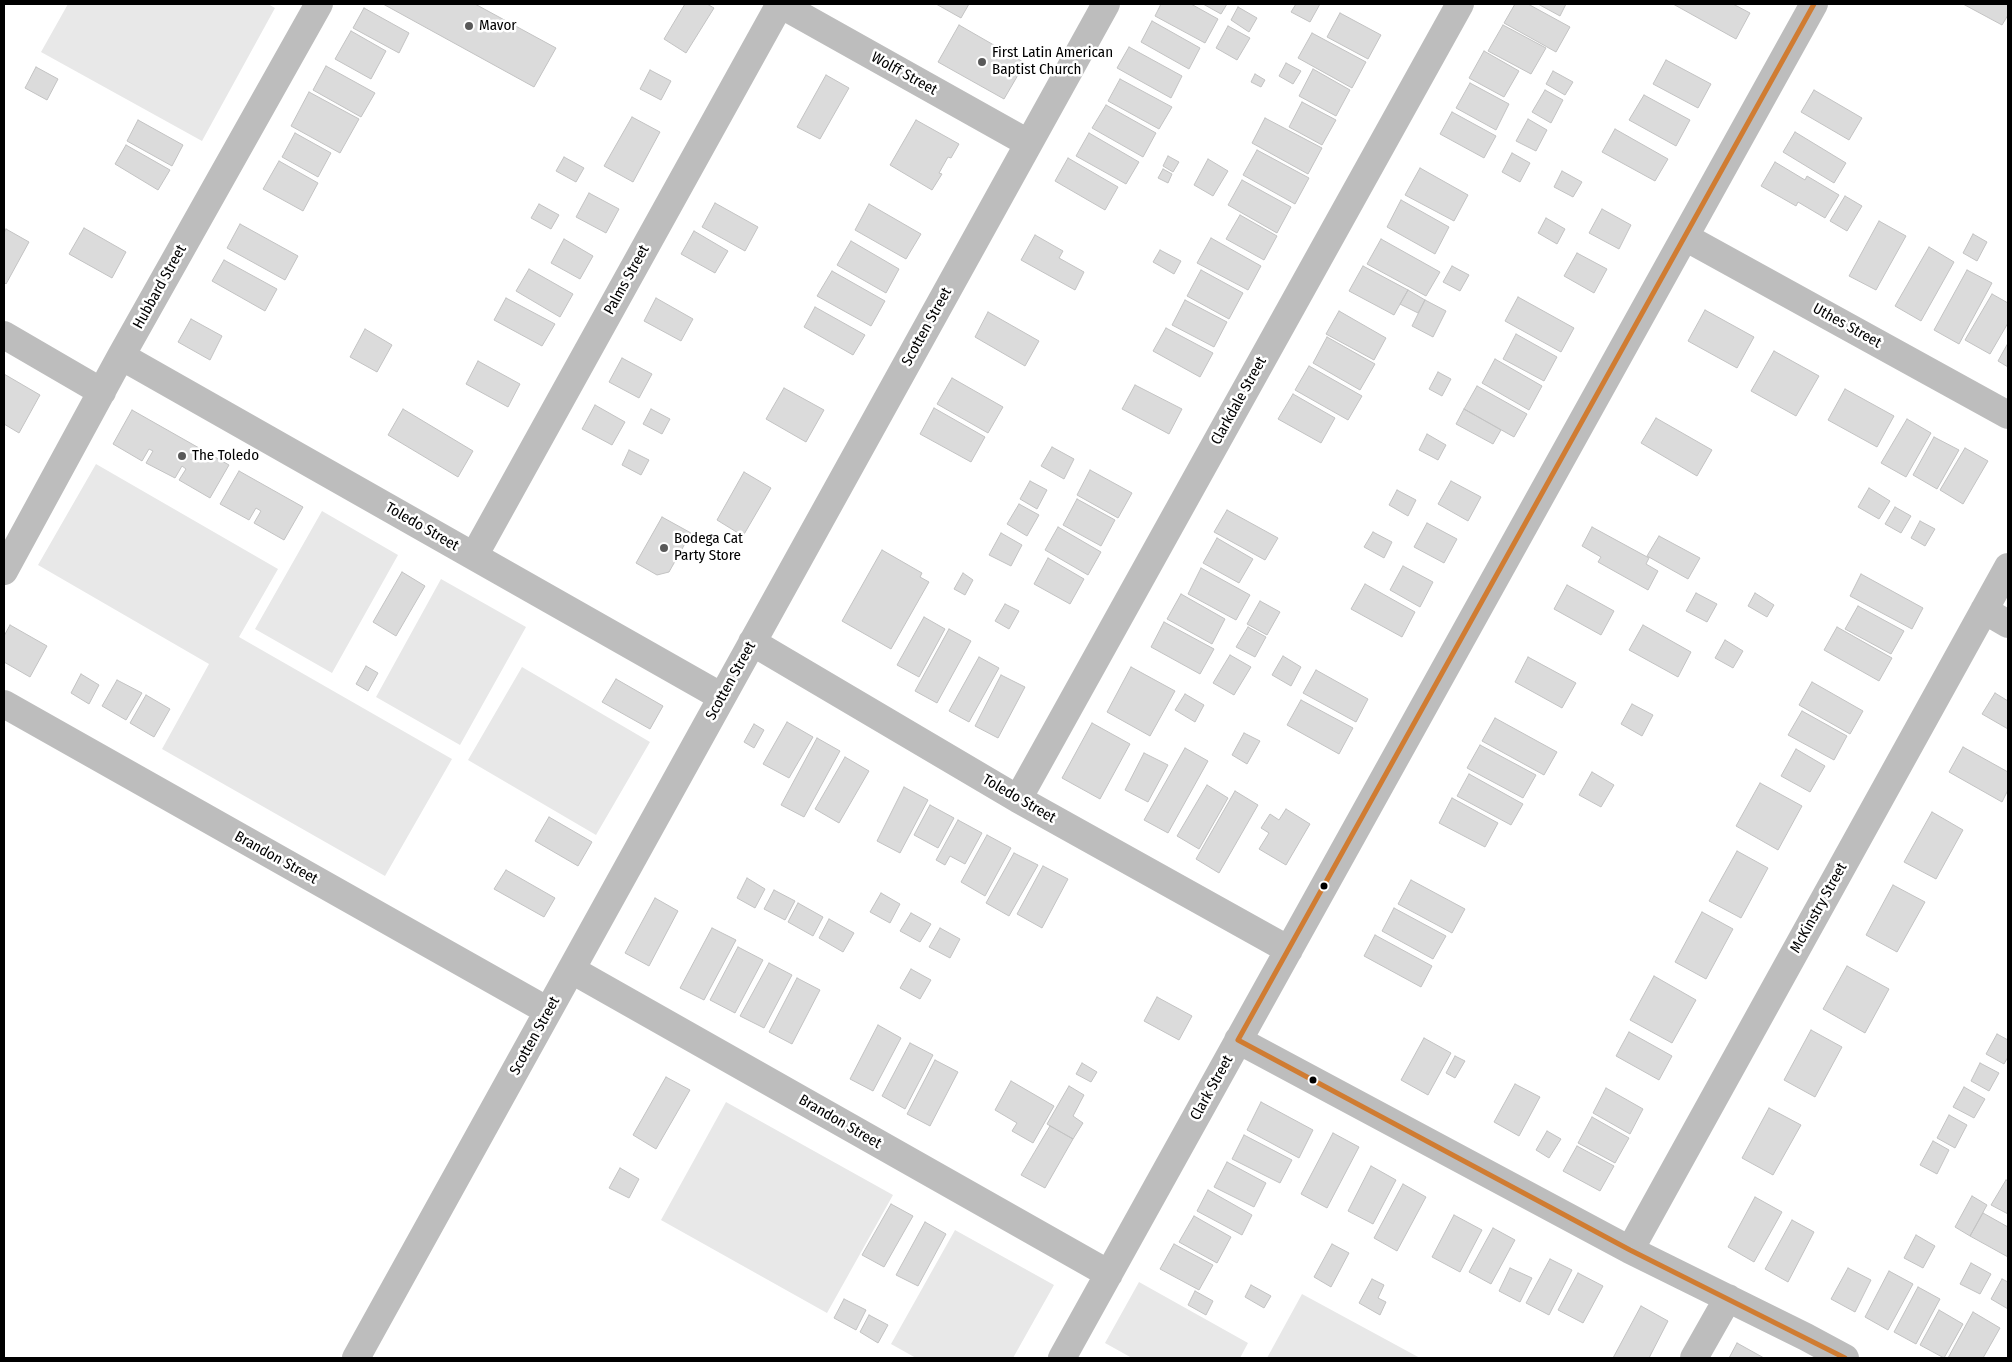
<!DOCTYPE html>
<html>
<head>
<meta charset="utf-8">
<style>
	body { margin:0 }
	#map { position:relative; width:2012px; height:1362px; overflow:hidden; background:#fff; font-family:"Fira Sans Condensed",sans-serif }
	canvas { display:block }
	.frame { position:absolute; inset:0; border:5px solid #000; pointer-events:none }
</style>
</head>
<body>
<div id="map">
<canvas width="2012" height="1362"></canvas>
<div class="frame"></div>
</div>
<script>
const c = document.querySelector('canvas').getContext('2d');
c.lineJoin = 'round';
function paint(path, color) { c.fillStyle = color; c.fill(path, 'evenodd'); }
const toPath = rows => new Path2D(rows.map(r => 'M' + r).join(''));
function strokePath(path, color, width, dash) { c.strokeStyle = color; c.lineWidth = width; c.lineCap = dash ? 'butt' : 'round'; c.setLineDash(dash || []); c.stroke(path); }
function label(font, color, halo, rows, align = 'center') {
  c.font = font + ' "Fira Sans Condensed",sans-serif'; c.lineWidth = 5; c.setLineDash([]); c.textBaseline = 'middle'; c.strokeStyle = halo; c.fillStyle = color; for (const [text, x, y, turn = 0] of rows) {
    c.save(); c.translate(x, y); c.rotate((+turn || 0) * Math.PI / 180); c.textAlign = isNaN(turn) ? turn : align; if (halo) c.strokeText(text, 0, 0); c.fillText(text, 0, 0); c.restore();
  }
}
const green = toPath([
	[68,4,268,4,275,8,202,141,41,52],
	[96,464,278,569,239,637,452,759,385,876,162,749,209,664,38,565],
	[322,511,398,555,332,673,255,629],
	[441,579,526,627,460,745,376,697],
	[522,667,650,742,596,835,468,760],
	[726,1102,893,1195,827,1313,661,1220],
	[955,1230,1054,1285,1013,1358,916,1358,891,1344],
	[1139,1282,1248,1343,1240,1358,1132,1358,1105,1343],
	[1302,1294,1420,1358,1267,1358]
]);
const building = toPath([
	[383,4,475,4,556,48,534,87,383,4],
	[685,4,707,4,714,8,686,53,664,39,685,4],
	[936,4,969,4,961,18,936,4],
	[1161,4,1191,4,1218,19,1205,43,1155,16,1161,4],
	[1203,4,1227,4,1221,14,1203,4],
	[1296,4,1320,4,1310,22,1291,12,1296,4],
	[1515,4,1528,4,1570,27,1556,52,1504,23,1515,4],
	[1538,4,1566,4,1560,16,1538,4],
	[1673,4,1733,4,1750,13,1736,39,1673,4],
	[1963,4,2008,4,2008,15,2002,25,1963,4],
	[1238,7,1257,18,1249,32,1231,20,1238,7],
	[364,8,409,33,399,53,353,28,364,8],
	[1340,13,1381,35,1368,59,1327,37,1340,13],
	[1152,21,1200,48,1189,69,1141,42,1152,21],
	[959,25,1025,63,1004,99,938,62,959,25],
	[1503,25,1546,48,1531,74,1488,51,1503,25],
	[1228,26,1250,38,1237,60,1216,48,1228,26],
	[351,31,386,51,371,79,335,59,351,31],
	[1312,33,1366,62,1352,88,1298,58,1312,33],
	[1129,47,1182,76,1171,98,1117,68,1129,47],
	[1484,51,1519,71,1504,97,1469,78,1484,51],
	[1666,60,1711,84,1698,108,1653,84,1666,60],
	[1286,63,1301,71,1293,84,1279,76,1286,63],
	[326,66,375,93,361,117,313,90,326,66],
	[36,67,58,79,47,100,25,88,36,67],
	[1313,69,1350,90,1336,116,1299,96,1313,69],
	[650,70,671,81,661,100,640,89,650,70],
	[1553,71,1573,82,1565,95,1546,84,1553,71],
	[1255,74,1265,80,1261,87,1251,82,1255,74],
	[826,75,849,88,820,139,797,127,826,75],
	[1120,79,1172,107,1159,129,1108,101,1120,79],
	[1470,83,1509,104,1496,130,1456,108,1470,83],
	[1545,90,1563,100,1551,123,1532,112,1545,90],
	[1814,90,1862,118,1849,140,1801,112,1814,90],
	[309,92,359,119,340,153,291,126,309,92],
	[1644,95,1690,120,1676,146,1629,120,1644,95],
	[1302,102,1336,120,1322,145,1289,127,1302,102],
	[1106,105,1156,133,1143,157,1092,128,1106,105],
	[1452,112,1496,136,1484,158,1440,134,1452,112],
	[632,117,660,132,633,182,604,166,632,117],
	[1265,118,1322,148,1308,174,1252,143,1265,118],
	[1528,119,1547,130,1536,151,1516,141,1528,119],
	[138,120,183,145,172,166,127,141,138,120],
	[916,120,959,144,951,158,948,157,939,173,942,174,932,190,890,165,916,120],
	[1615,129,1668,159,1655,181,1602,152,1615,129],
	[1795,132,1846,163,1834,183,1783,152,1795,132],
	[295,133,331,153,318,177,282,157,295,133],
	[1089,133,1139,162,1126,184,1076,156,1089,133],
	[126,145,170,170,158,190,115,164,126,145],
	[1257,150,1309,178,1295,204,1243,175,1257,150],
	[1512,153,1530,163,1520,182,1502,172,1512,153],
	[1168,156,1179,162,1173,172,1163,166,1168,156],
	[564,157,584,168,576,182,556,171,564,157],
	[1068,158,1118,187,1105,210,1055,181,1068,158],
	[1208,159,1228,171,1213,196,1194,185,1208,159],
	[279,161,318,183,303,211,263,189,279,161],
	[1775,162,1805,180,1807,176,1839,195,1825,218,1798,202,1796,206,1761,186,1775,162],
	[1420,168,1468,195,1454,221,1405,195,1420,168],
	[1163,169,1172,174,1168,183,1158,178,1163,169],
	[1562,171,1582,182,1573,197,1554,187,1562,171],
	[1242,180,1291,207,1277,233,1228,205,1242,180],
	[589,193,619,209,606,233,576,217,589,193],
	[1845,196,1862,206,1847,231,1830,221,1845,196],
	[1401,200,1449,227,1435,254,1387,227,1401,200],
	[715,203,758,227,745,251,702,227,715,203],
	[539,204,559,215,551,229,531,218,539,204],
	[869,204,921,234,906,259,855,230,869,204],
	[1602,209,1631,225,1619,249,1589,233,1602,209],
	[1240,215,1277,236,1264,260,1226,239,1240,215],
	[1546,218,1565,229,1557,244,1538,233,1546,218],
	[1879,221,1906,236,1876,290,1849,276,1879,221],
	[240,224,298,256,285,280,227,248,240,224],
	[84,228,126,252,112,278,69,254,84,228],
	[6,229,29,242,6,284,4,282,4,233,6,229],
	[694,231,728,251,715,273,681,254,694,231],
	[1973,234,1987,242,1977,261,1963,253,1973,234],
	[1035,235,1063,251,1059,258,1084,272,1075,290,1021,260,1035,235],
	[1211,238,1261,266,1248,290,1197,263,1211,238],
	[564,239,593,256,580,279,551,263,564,239],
	[1381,239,1440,272,1426,296,1367,264,1381,239],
	[851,241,899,269,886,293,837,265,851,241],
	[1929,247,1954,262,1921,321,1895,306,1929,247],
	[1160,250,1181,261,1174,274,1153,262,1160,250],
	[1577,253,1607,269,1594,293,1564,276,1577,253],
	[224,260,277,289,265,311,212,281,224,260],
	[1363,266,1408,290,1394,315,1349,291,1363,266],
	[1452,266,1469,275,1460,291,1443,282,1452,266],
	[529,269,573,294,560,317,516,291,529,269],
	[1201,270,1243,293,1229,319,1187,296,1201,270],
	[1967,270,1992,283,1959,344,1934,330,1967,270],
	[832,271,885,301,871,326,817,296,832,271],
	[1408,290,1425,300,1418,313,1400,304,1408,290],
	[1992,294,2008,303,2008,323,1990,354,1965,340,1992,294],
	[1518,297,1574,328,1561,352,1505,321,1518,297],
	[506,298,555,324,542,346,494,320,506,298],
	[656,298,693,319,681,341,644,321,656,298],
	[1185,300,1227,322,1214,347,1172,325,1185,300],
	[1425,300,1446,311,1433,337,1412,326,1425,300],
	[815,307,865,335,853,355,804,327,815,307],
	[1705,310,1754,337,1737,368,1688,341,1705,310],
	[1339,311,1386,338,1374,360,1326,334,1339,311],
	[988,312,1039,341,1025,366,975,337,988,312],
	[191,319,222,336,210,360,178,342,191,319],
	[1166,328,1213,353,1200,377,1153,351,1166,328],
	[365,329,392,345,377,372,350,357,365,329],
	[1516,334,1557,357,1544,381,1503,359,1516,334],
	[1327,337,1375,364,1360,390,1313,363,1327,337],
	[2008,343,2008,367,1998,361,2008,343],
	[1774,351,1819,376,1796,416,1751,391,1774,351],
	[622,358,652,374,639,398,609,382,622,358],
	[1495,359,1542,386,1529,410,1482,383,1495,359],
	[478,361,520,384,508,407,466,384,478,361],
	[1309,366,1362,396,1348,420,1295,390,1309,366],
	[1438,372,1451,379,1442,396,1429,389,1438,372],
	[4,374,40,395,19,433,4,424,4,374],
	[952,378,1003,407,988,433,937,404,952,378],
	[1135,385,1182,409,1169,434,1122,409,1135,385],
	[1477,386,1527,414,1514,437,1464,409,1477,386],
	[784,388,824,410,806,442,766,419,784,388],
	[1845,389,1894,416,1877,447,1828,420,1845,389],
	[1293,394,1335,418,1321,443,1278,419,1293,394],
	[595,405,625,422,612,445,582,429,595,405],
	[934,408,985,437,971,462,920,434,934,408],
	[403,409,473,451,458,477,388,435,403,409],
	[651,409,670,419,662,434,643,424,651,409],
	[1464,409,1501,430,1493,444,1456,424,1464,409],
	[132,410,229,465,210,498,179,480,186,469,182,466,175,478,146,463,153,451,149,449,142,461,113,444,132,410],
	[1656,418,1712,450,1697,476,1641,443,1656,418],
	[1907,419,1931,433,1906,477,1881,463,1907,419],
	[1427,434,1446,445,1438,460,1419,450,1427,434],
	[1934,437,1959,450,1937,489,1913,475,1934,437],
	[1052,447,1074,459,1064,479,1041,466,1052,447],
	[1965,448,1988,461,1963,504,1940,490,1965,448],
	[629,450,649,460,641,475,622,465,629,450],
	[1090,470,1132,493,1118,518,1077,495,1090,470],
	[239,471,303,507,284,540,254,523,261,511,256,508,249,520,220,504,239,471],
	[744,472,771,488,743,536,717,520,744,472],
	[1030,481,1047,490,1037,509,1020,499,1030,481],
	[1451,481,1481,497,1468,521,1438,504,1451,481],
	[1869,488,1890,501,1879,519,1858,507,1869,488],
	[1397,490,1416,500,1408,516,1389,505,1397,490],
	[1077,499,1115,520,1101,546,1063,525,1077,499],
	[1019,504,1039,515,1027,536,1007,524,1019,504],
	[1895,507,1911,516,1901,533,1885,524,1895,507],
	[1227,510,1278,538,1265,560,1214,532,1227,510],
	[662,517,691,533,669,572,657,575,636,563,662,517],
	[1920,521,1935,529,1925,546,1911,538,1920,521],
	[1427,523,1457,539,1444,563,1414,547,1427,523],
	[1058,527,1101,552,1088,575,1045,550,1058,527],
	[1592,527,1649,558,1646,564,1658,571,1648,590,1598,562,1601,557,1582,546,1592,527],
	[1373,532,1392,542,1384,558,1364,547,1373,532],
	[1001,533,1022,545,1011,566,989,555,1001,533],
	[1659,536,1700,558,1688,579,1647,556,1659,536],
	[1217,538,1253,559,1239,583,1203,563,1217,538],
	[882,550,922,573,920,577,929,582,891,649,842,621,882,550],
	[1048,558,1084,579,1070,604,1034,584,1048,558],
	[1403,566,1433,582,1420,607,1390,590,1403,566],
	[1201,568,1250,595,1236,620,1188,594,1201,568],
	[402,572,425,586,396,636,373,622,402,572],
	[963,573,973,580,965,595,954,589,963,573],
	[1861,574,1923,608,1912,629,1850,596,1861,574],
	[1365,584,1415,612,1402,637,1351,609,1365,584],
	[1567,585,1614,611,1601,635,1554,609,1567,585],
	[1696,593,1717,604,1707,622,1686,611,1696,593],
	[1755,593,1774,605,1767,617,1748,606,1755,593],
	[1181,594,1225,619,1212,644,1167,619,1181,594],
	[1260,601,1280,612,1267,635,1247,624,1260,601],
	[1005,604,1019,611,1009,629,995,621,1005,604],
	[1858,606,1904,631,1891,654,1845,629,1858,606],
	[924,617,945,629,919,677,897,665,924,617],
	[1164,622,1214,649,1200,674,1151,647,1164,622],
	[10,625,47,646,30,677,4,662,4,636,10,625],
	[1643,625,1691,652,1678,677,1629,650,1643,625],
	[1248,627,1266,637,1255,657,1236,647,1248,627],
	[1837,627,1892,658,1879,681,1824,650,1837,627],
	[949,629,971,641,937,703,915,691,949,629],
	[1725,640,1743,651,1733,668,1715,658,1725,640],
	[1230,655,1251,667,1234,695,1213,683,1230,655],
	[1283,656,1301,667,1291,686,1272,675,1283,656],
	[979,657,999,668,969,722,949,711,979,657],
	[1528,657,1576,683,1562,708,1515,682,1528,657],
	[366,666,378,673,368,691,356,684,366,666],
	[1131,667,1175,691,1150,736,1107,712,1131,667],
	[1316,670,1368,699,1356,722,1303,693,1316,670],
	[81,674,99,685,89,704,71,693,81,674],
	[1001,675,1025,687,998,738,975,726,1001,675],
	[616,679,663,706,650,729,602,702,616,679],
	[117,680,142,693,126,720,102,706,117,680],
	[1812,682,1863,711,1850,734,1799,705,1812,682],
	[1995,693,2008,701,2008,729,1982,714,1995,693],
	[1185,694,1204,705,1195,722,1175,710,1185,694],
	[146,695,170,709,154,737,130,723,146,695],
	[1301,700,1353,728,1339,754,1287,725,1301,700],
	[1632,704,1653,715,1642,736,1621,724,1632,704],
	[1802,711,1847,736,1834,760,1788,735,1802,711],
	[1495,718,1557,752,1544,775,1482,741,1495,718],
	[787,722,813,737,789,778,763,764,787,722],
	[1092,723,1130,744,1100,799,1062,778,1092,723],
	[754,724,764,730,754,748,744,742,754,724],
	[1244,733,1260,741,1247,764,1232,755,1244,733],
	[817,738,840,751,804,817,781,805,817,738],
	[1480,745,1536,775,1523,798,1467,768,1480,745],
	[1963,747,2008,772,2008,790,2002,802,1949,772,1963,747],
	[1185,748,1208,761,1168,833,1144,820,1185,748],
	[1796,749,1825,766,1810,792,1781,776,1796,749],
	[1144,753,1168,765,1148,802,1125,790,1144,753],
	[845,757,869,771,839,823,815,809,845,757],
	[1592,772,1614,785,1601,807,1579,795,1592,772],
	[1469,774,1523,804,1511,825,1457,796,1469,774],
	[1760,783,1802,806,1778,850,1736,826,1760,783],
	[1207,785,1228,798,1199,849,1177,836,1207,785],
	[904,787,928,800,900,853,877,841,904,787],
	[1235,791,1258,805,1219,873,1196,859,1235,791],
	[1452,798,1498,823,1485,847,1439,823,1452,798],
	[930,805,954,818,938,848,914,835,930,805],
	[1286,809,1310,824,1286,865,1259,849,1269,833,1261,828,1270,814,1279,820,1286,809],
	[1932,812,1963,830,1936,879,1904,862,1932,812],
	[549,817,592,842,578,866,535,841,549,817],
	[958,820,982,833,965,864,950,856,945,865,936,860,958,820],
	[987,835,1011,848,985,896,961,882,987,835],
	[1737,851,1768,868,1741,918,1709,901,1737,851],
	[1014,853,1038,865,1009,916,986,903,1014,853],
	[1043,866,1068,879,1042,928,1017,914,1043,866],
	[506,870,555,898,544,917,494,889,506,870],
	[747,878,765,889,755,908,737,898,747,878],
	[1411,880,1465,909,1452,933,1398,904,1411,880],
	[1893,885,1925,902,1897,952,1866,935,1893,885],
	[774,890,795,901,785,920,764,909,774,890],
	[881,893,900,904,890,923,870,912,881,893],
	[655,898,678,911,649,966,625,953,655,898],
	[798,903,823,917,813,936,788,922,798,903],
	[1394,908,1446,936,1433,959,1382,931,1394,908],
	[1702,912,1733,929,1706,979,1675,962,1702,912],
	[911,913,931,924,920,942,900,931,911,913],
	[829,919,854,933,843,952,819,938,829,919],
	[712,928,736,940,704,1000,680,988,712,928],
	[940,928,960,939,950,958,929,947,940,928],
	[1375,935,1432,966,1421,987,1364,956,1375,935],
	[738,947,763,960,735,1013,710,1000,738,947],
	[769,963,792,975,764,1028,740,1016,769,963],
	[1847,966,1889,989,1865,1033,1823,1009,1847,966],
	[911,969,931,980,920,999,900,988,911,969],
	[1654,976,1696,1000,1672,1043,1630,1020,1654,976],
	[797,978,820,990,792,1044,769,1032,797,978],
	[1157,997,1192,1016,1179,1040,1144,1021,1157,997],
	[878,1025,901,1038,873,1091,850,1079,878,1025],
	[1811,1030,1842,1047,1815,1097,1784,1080,1811,1030],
	[1629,1032,1672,1056,1659,1080,1616,1056,1629,1032],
	[1997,1034,2008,1040,2008,1057,2004,1064,1986,1054,1997,1034],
	[1424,1038,1451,1053,1428,1095,1401,1080,1424,1038],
	[910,1043,933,1055,905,1109,882,1096,910,1043],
	[1455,1056,1465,1061,1455,1078,1446,1073,1455,1056],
	[935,1060,958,1072,930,1126,907,1114,935,1060],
	[1082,1063,1097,1072,1091,1082,1076,1074,1082,1063],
	[1980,1063,1999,1073,1989,1091,1971,1081,1980,1063],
	[666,1077,690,1090,656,1149,633,1135,666,1077],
	[1011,1081,1054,1106,1033,1143,1012,1131,1017,1123,995,1110,1011,1081],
	[1515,1084,1540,1097,1519,1136,1494,1122,1515,1084],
	[1069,1086,1084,1095,1073,1116,1083,1123,1073,1139,1047,1124,1069,1086],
	[1964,1087,1985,1099,1974,1118,1953,1107,1964,1087],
	[1606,1088,1643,1109,1630,1134,1593,1113,1606,1088],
	[1261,1102,1313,1130,1299,1158,1247,1130,1261,1102],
	[1769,1108,1801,1125,1773,1175,1742,1158,1769,1108],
	[1949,1115,1967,1125,1955,1148,1937,1138,1949,1115],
	[1592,1117,1629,1138,1615,1163,1578,1143,1592,1117],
	[1050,1126,1073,1139,1045,1188,1021,1175,1050,1126],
	[1547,1131,1561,1139,1549,1158,1536,1150,1547,1131],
	[1333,1133,1359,1147,1327,1208,1301,1194,1333,1133],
	[1244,1135,1292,1160,1280,1183,1232,1159,1244,1135],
	[1933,1141,1949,1150,1937,1174,1920,1165,1933,1141],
	[1577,1146,1614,1166,1600,1191,1563,1171,1577,1146],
	[1227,1162,1266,1183,1254,1207,1214,1187,1227,1162],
	[1371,1166,1396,1180,1373,1224,1348,1211,1371,1166],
	[620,1168,639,1179,629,1198,609,1188,620,1168],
	[2006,1180,2008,1181,2008,1214,1991,1205,2006,1180],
	[1403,1184,1426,1197,1397,1251,1374,1238,1403,1184],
	[1208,1190,1252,1215,1242,1235,1197,1211,1208,1190],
	[1972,1196,1987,1205,1970,1236,1955,1227,1972,1196],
	[1755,1197,1782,1212,1754,1262,1728,1247,1755,1197],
	[891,1204,913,1216,884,1267,862,1255,891,1204],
	[1983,1213,2008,1227,2008,1257,1970,1236,1983,1213],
	[1454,1215,1482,1230,1460,1272,1432,1257,1454,1215],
	[1194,1216,1231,1237,1217,1263,1179,1242,1194,1216],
	[1792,1220,1814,1232,1788,1282,1765,1269,1792,1220],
	[925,1222,946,1234,918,1286,896,1275,925,1222],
	[1493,1228,1515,1240,1491,1284,1469,1272,1493,1228],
	[1916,1235,1935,1246,1923,1268,1904,1258,1916,1235],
	[1174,1244,1213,1265,1199,1290,1160,1269,1174,1244],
	[1332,1244,1349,1253,1331,1287,1314,1277,1332,1244],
	[1550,1259,1572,1270,1549,1315,1526,1303,1550,1259],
	[1971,1263,1991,1274,1980,1294,1960,1284,1971,1263],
	[1510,1268,1532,1278,1520,1302,1499,1291,1510,1268],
	[1848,1268,1871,1280,1855,1312,1831,1299,1848,1268],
	[1889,1271,1913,1284,1888,1330,1865,1317,1889,1271],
	[1578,1273,1603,1286,1583,1323,1558,1310,1578,1273],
	[1372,1279,1384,1285,1378,1298,1386,1302,1380,1315,1359,1303,1372,1279],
	[2002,1279,2008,1282,2008,1309,1991,1299,2002,1279],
	[1251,1285,1271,1296,1264,1308,1245,1297,1251,1285],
	[1918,1287,1940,1299,1916,1344,1894,1332,1918,1287],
	[1195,1291,1213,1301,1206,1315,1188,1305,1195,1291],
	[844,1299,866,1310,856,1330,834,1318,844,1299],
	[1641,1306,1668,1321,1649,1358,1613,1358,1641,1306],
	[1939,1310,1963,1324,1944,1358,1920,1345,1939,1310],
	[1973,1312,2000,1328,1983,1358,1948,1358,1973,1312],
	[869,1315,888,1325,878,1343,860,1332,869,1315],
	[1737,1343,1764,1358,1729,1358,1737,1343]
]);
const minor = toPath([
	[780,4,1028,143],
	[1685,237,2008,415],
	[4,335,102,392],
	[121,356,722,697],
	[474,556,780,4],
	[4,571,121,356,319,4],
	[1984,610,2008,624],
	[752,642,1018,799,1289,950],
	[4,704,548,1011],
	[1018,799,1460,4],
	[572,970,1109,1274],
	[1238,1040,1630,1250,1806,1337,1845,1358],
	[1630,1250,2008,567],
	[356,1358,1106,4],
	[1062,1358,1814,4],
	[1694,1358,1728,1298]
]);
const bus1 = toPath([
	[1238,1040,1814,4],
	[1238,1040,1630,1250,1845,1358]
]);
const markers = [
	[469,26,5,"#595959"],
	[982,62,5,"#595959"],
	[182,456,5,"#595959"],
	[664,548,5,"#595959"],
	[1324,886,4.5,"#000"],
	[1313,1080,4.5,"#000"]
];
const poiNames = [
	["Mavor",479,26],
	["First Latin American",992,53],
	["Baptist Church",992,70],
	["The Toledo",192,456],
	["Bodega Cat",674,539],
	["Party Store",674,556]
];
const streetNames = [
	["Wolff Street",904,74,29],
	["Palms Street",627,280,-61],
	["Hubbard Street",160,287,-61],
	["Uthes Street",1847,326,29],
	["Scotten Street",927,327,-61],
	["Clarkdale Street",1239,401,-61],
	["Toledo Street",422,527,30],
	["Scotten Street",731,681,-61],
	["Toledo Street",1019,799,30],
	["Brandon Street",276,858,29],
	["McKinstry Street",1819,908,-61],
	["Scotten Street",535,1036,-61],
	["Clark Street",1212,1088,-61],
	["Brandon Street",840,1122,30]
];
paint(green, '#e8e8e8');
paint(building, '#dbdbdb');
strokePath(building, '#c3c3c3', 1);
strokePath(minor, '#bdbdbd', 28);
strokePath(bus1, '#d07c32', 5);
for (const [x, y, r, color] of markers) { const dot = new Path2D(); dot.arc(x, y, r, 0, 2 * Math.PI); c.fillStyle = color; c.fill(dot); strokePath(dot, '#fff', 2); }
label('15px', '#000', '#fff', poiNames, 'left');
label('15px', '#000', '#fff', streetNames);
</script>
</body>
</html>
